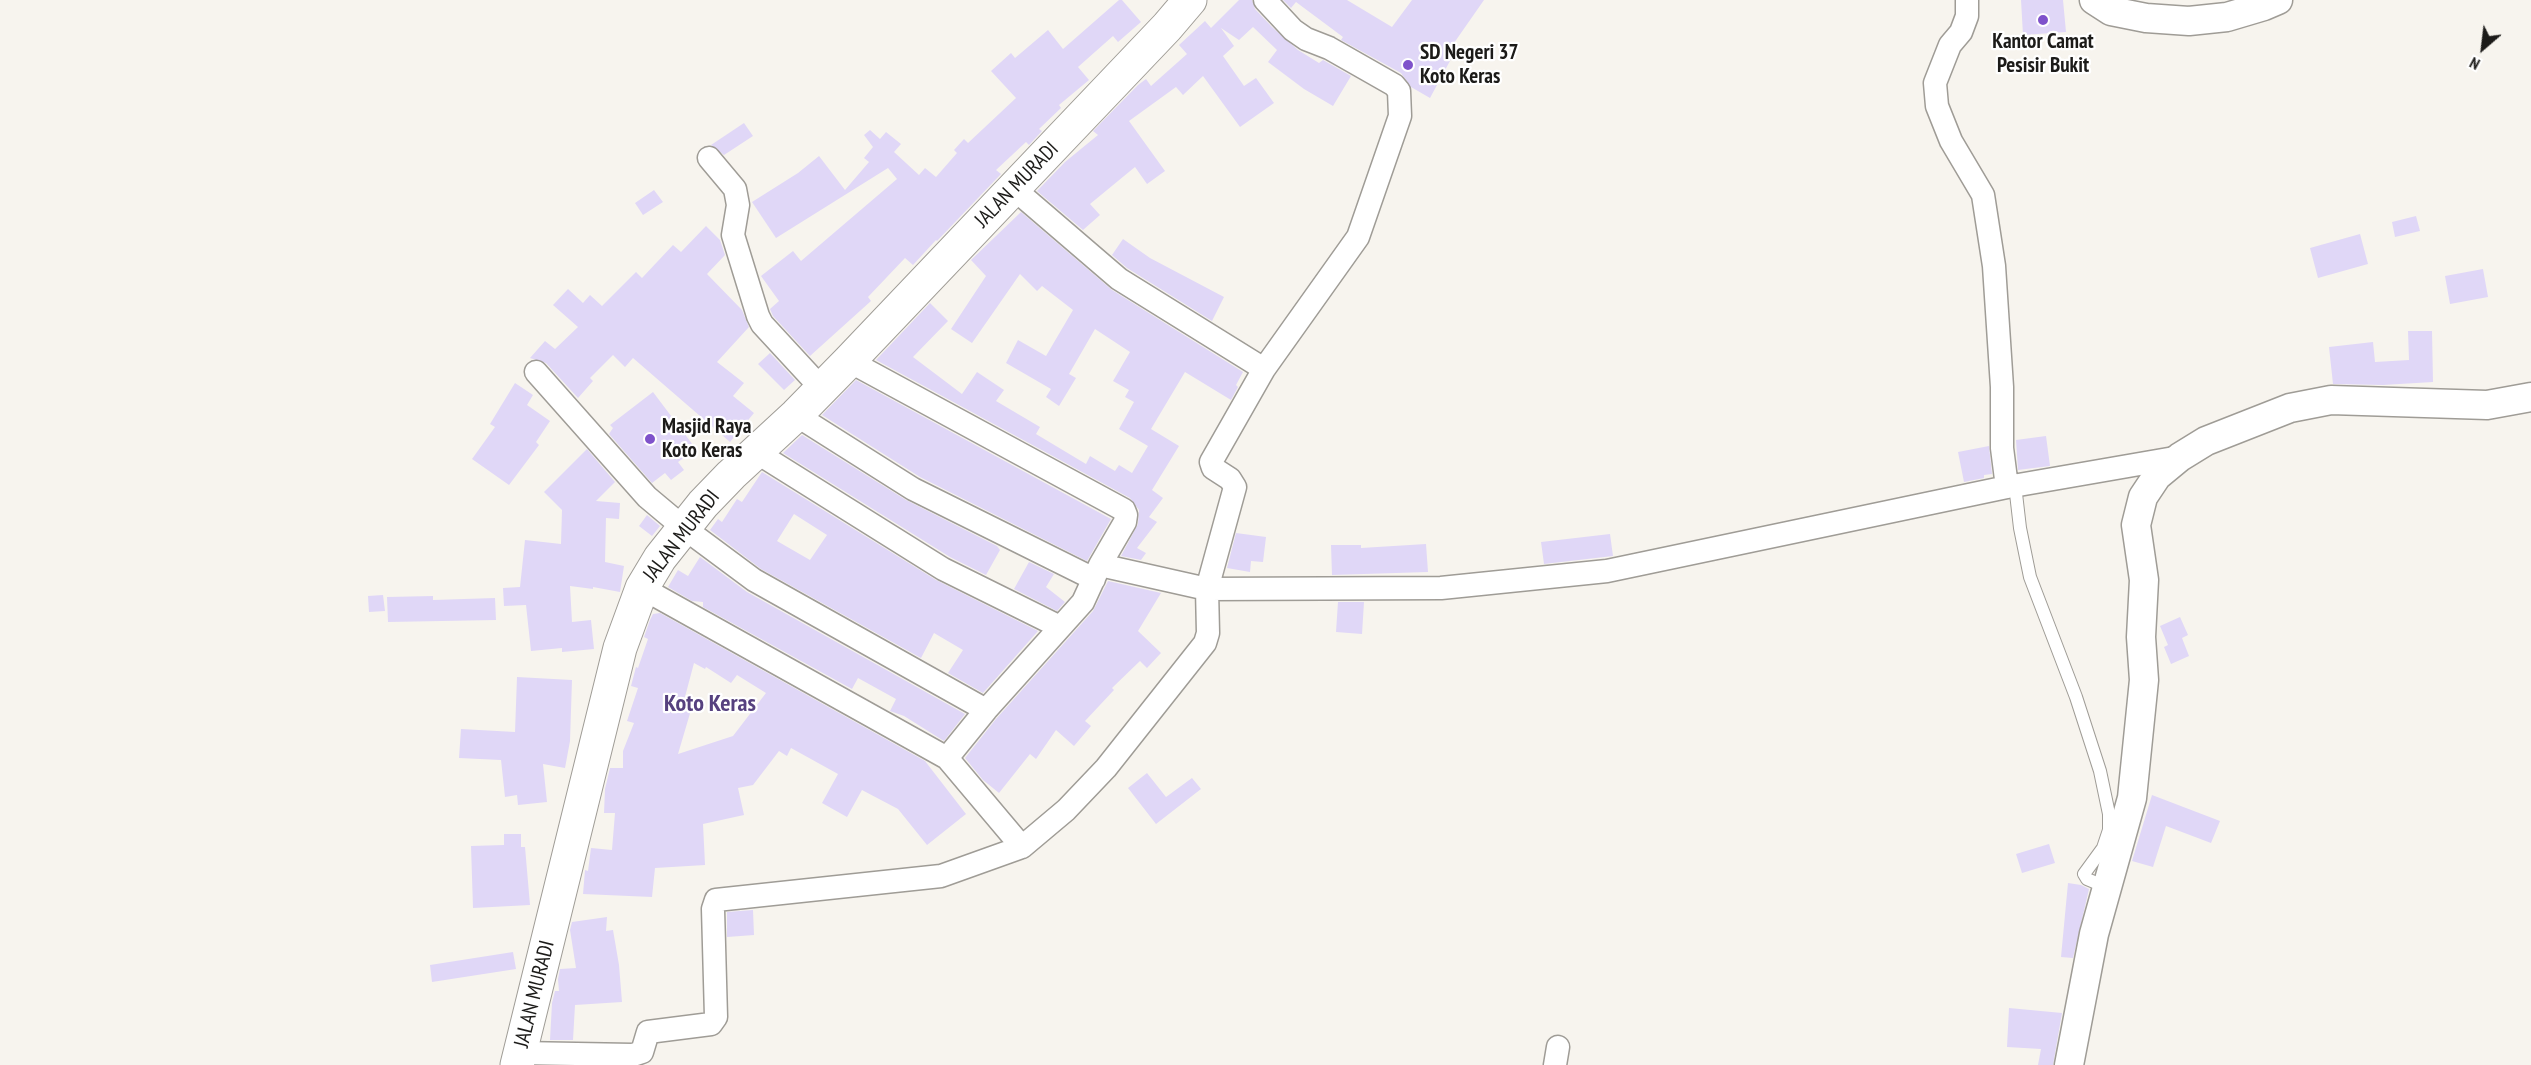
<!DOCTYPE html>
<html>
<head>
<meta charset="utf-8">
<style>
	body { margin:0 }
	#map { position:relative; width:2531px; height:1065px; overflow:hidden; background:#f7f4ee; font-family:"PT Sans Narrow",sans-serif }
	canvas { display:block }
	.north { position:absolute; left:2453px; top:18px; width:60px; height:60px; -webkit-text-stroke:4px #fff; paint-order:stroke; rotate:208deg; font-size:16px; font-weight:700; line-height:24px; text-align:center; color:#1c1b19 }
	.north::after { content:''; display:block; margin:auto; width:21px; height:27px; background:#1c1b19; clip-path:polygon(50% 0,100% 100%,50% 72%,0 100%) }
</style>
</head>
<body>
<div id="map">
<canvas width="2531" height="1065"></canvas>
<div class="north">N</div>
</div>
<script>
const c = document.querySelector('canvas').getContext('2d');
c.lineJoin = 'round';
function paint(path, color) { c.fillStyle = color; c.fill(path, 'evenodd'); }
const toPath = rows => new Path2D(rows.map(r => 'M' + r).join(''));
function strokePath(path, color, width, dash) { c.strokeStyle = color; c.lineWidth = width; c.lineCap = dash ? 'butt' : 'round'; c.setLineDash(dash || []); c.stroke(path); }
function label(font, color, halo, rows, align = 'center') {
  c.font = font + ' "PT Sans Narrow",sans-serif'; c.lineWidth = 4.5; c.setLineDash([]); c.textBaseline = 'middle'; c.strokeStyle = halo; c.fillStyle = color; for (const [text, x, y, turn = 0] of rows) {
    c.save(); c.translate(x, y); c.rotate((+turn || 0) * Math.PI / 180); c.textAlign = isNaN(turn) ? turn : align; if (halo) c.strokeText(text, 0, 0); c.fillText(text, 0, 0); c.restore();
  }
}
const building = toPath([
	[1119,0,1122,0,1141,22,1118,42,1113,36,1078,67,1089,80,1059,105,1061,108,1039,129,1042,131,1029,145,1026,142,996,170,1001,174,937,241,936,240,913,265,905,258,868,297,871,301,810,356,773,316,770,309,779,301,761,276,793,251,801,261,897,179,888,168,776,238,752,202,798,173,819,156,845,190,869,162,864,158,873,147,864,135,870,130,880,139,886,132,901,144,894,152,919,175,925,168,936,177,957,153,954,150,964,139,968,143,1016,98,991,71,1011,53,1015,58,1048,30,1063,49],
	[1239,0,1252,0,1255,9,1272,27,1298,50,1319,63,1323,60,1351,76,1333,106,1304,89,1268,62,1277,50,1253,27,1239,40,1221,28,1234,46,1223,56,1244,86,1256,78,1274,103,1240,127,1203,76,1183,95,1176,87,1129,121,1165,171,1147,184,1135,167,1090,204,1100,215,1083,230,1037,191,1065,162,1098,135,1093,131,1138,85,1146,79,1151,86,1187,54,1179,45,1205,21,1211,28],
	[1283,0,1347,0,1392,27,1412,0,1484,0,1454,43,1458,46,1430,98,1411,87,1401,73,1341,40,1343,37,1296,2,1291,8],
	[2021,0,2063,0,2066,32,2023,35],
	[744,123,753,136,724,155,711,145],
	[654,190,663,202,643,215,635,203],
	[1021,212,1112,290,1243,372,1236,385,1238,387,1231,400,1185,372,1151,429,1179,446,1152,490,1163,498,1149,517,1157,522,1137,548,1146,553,1141,560,1121,556,1138,524,1139,510,1130,498,876,360,930,303,948,321,913,357,962,394,977,372,1004,390,996,401,1040,427,1036,434,1086,464,1090,456,1115,471,1119,465,1132,473,1148,446,1119,429,1134,402,1125,397,1129,390,1113,381,1130,352,1095,329,1069,374,1076,378,1059,406,1046,397,1051,389,1006,363,1018,340,1046,356,1073,310,1042,286,1037,291,1020,274,972,343,951,329,986,276,971,260],
	[2416,216,2420,231,2395,237,2392,222],
	[706,226,720,240,725,255,707,274,742,310,749,327,717,362,744,383,733,396,754,413,730,442,633,358,625,367,613,355,590,378,593,381,578,398,546,363,530,358,545,341,555,349,578,327,553,305,568,289,583,303,590,295,602,306,636,272,642,278,673,245,681,252],
	[2360,234,2368,264,2318,278,2310,248],
	[1123,239,1150,258,1224,297,1212,321,1127,268,1112,255],
	[2483,269,2488,297,2450,304,2445,276],
	[2408,331,2432,331,2433,382,2383,385,2333,384,2329,347,2373,342,2375,362,2409,360],
	[770,353,795,380,784,390,758,364],
	[856,380,1111,519,1087,561,920,477,822,415],
	[515,383,533,395,527,405,550,421,536,442,539,445,509,485,472,459,495,427,490,424],
	[653,392,696,449,678,462,684,470,671,480,665,473,652,483,609,434,613,428,610,425],
	[802,435,906,500,997,546,1000,550,986,575,950,557,783,453],
	[2046,436,2050,466,2018,470,2016,440],
	[1989,446,1992,474,1984,475,1984,478,1964,482,1958,452],
	[587,449,615,482,596,501,620,503,619,519,606,518,605,562,624,566,620,592,593,587,593,589,570,586,572,622,591,620,594,649,562,652,562,648,531,651,526,605,504,606,503,588,520,587,525,540,561,544,562,510,544,492],
	[762,472,936,580,1038,631,983,693,948,673,963,650,934,633,921,658,761,569,710,530,718,519,722,522,737,499,742,502],
	[794,514,827,535,810,560,777,541],
	[647,515,660,526,652,536,639,526],
	[1236,533,1266,537,1263,562,1251,561,1250,572,1227,568],
	[1610,534,1613,556,1544,564,1541,542],
	[1426,544,1428,572,1332,575,1331,545,1361,545,1361,548],
	[700,557,747,592,965,714,944,741,904,716,890,711,896,699,858,678,852,689,703,607,703,602,692,601,668,587,678,570,688,576],
	[1029,562,1054,574,1046,587,1065,602,1057,611,1014,589],
	[1108,581,1161,593,1138,631,1161,653,1147,668,1140,661,1112,688,1114,690,1085,721,1091,726,1074,746,1056,730,1036,759,1030,754,999,793,983,780,965,758,996,719,1093,611],
	[383,595,385,611,369,612,368,596],
	[433,596,433,600,495,598,496,620,388,622,387,597],
	[1338,602,1364,602,1362,634,1336,632],
	[660,613,925,761,966,814,927,845,898,809,862,790,847,817,822,803,838,774,791,748,787,756,779,751,753,785,738,788,744,815,703,824,705,865,655,868,652,897,583,894,585,870,588,871,591,848,612,850,615,813,604,813,605,789,610,768,623,768,623,751,634,723,627,721,638,688,631,686,636,667,638,668,648,639,644,637,650,620,653,614],
	[694,663,705,669,706,667,731,683,737,675,766,693,733,736,678,754,691,710,682,708],
	[2180,617,2188,635,2182,638,2189,656,2171,664,2164,647,2168,645,2160,626],
	[517,677,572,680,570,741,565,768,543,764,547,802,518,805,517,795,505,797,501,760,459,758,461,729,515,732],
	[1147,773,1166,797,1192,778,1201,789,1156,824,1128,788],
	[2152,795,2220,821,2211,843,2166,826,2153,867,2132,861],
	[504,834,521,834,521,847,525,847,530,905,473,908,471,846,504,845],
	[2049,844,2055,863,2022,873,2016,854],
	[2068,883,2081,885,2089,889,2073,958,2061,957],
	[753,910,754,935,727,937,727,912],
	[607,917,606,931,613,930,619,965,622,1002,575,1005,573,1040,550,1040,552,1003,555,991,559,991,558,979,560,969,576,968,570,930,572,922],
	[513,952,516,969,432,982,430,965],
	[2009,1008,2062,1013,2053,1065,2038,1065,2041,1049,2007,1047]
]);
const service = toPath([
	[2015,485,2020,528,2030,577,2076,697,2100,771,2109,814,2109,830,2103,848,2084,874,2087,879,2106,887]
]);
const minor = toPath([
	[1967,0,1967,16,1961,32,1950,45,1935,83,1937,106,1951,141,1983,195,1994,266,2002,387,2002,448,2007,487],
	[709,158,735,189,738,205,733,235,758,316,762,324,822,389],
	[1013,188,1119,279,1264,369],
	[849,361,1124,510,1126,515,1125,522,1100,565],
	[536,372,647,497,684,528,754,580,986,710],
	[796,415,913,489,1094,579],
	[756,452,943,569,1060,627],
	[642,588,947,758,986,710,1083,602,1100,565,1207,589,1441,588,1607,571,2007,487,2180,457],
	[947,758,1022,847],
	[520,1053,633,1055,642,1052,648,1032,711,1024,716,1017,713,909,716,900,941,876,1022,847,1066,810,1106,768,1205,643,1208,633,1207,589,1235,487,1230,479,1213,468,1211,462,1264,369,1358,237,1400,116,1399,91,1394,85,1329,48,1306,39,1293,30,1265,0],
	[1555,1065,1558,1047]
]);
const tertiary = toPath([
	[2094,0,2111,11,2146,18,2189,21,2227,17,2264,6,2278,0],
	[2069,1065,2094,934,2132,798,2144,680,2141,637,2144,580,2136,525,2143,497,2157,476,2180,457,2206,441,2290,408,2331,400,2487,405,2531,397]
]);
const trunk = toPath([
	[517,1065,620,648,642,588,660,558,703,504,731,475,796,415,849,361,1167,27,1190,0]
]);
const markers = [
	[2043,20,6,"#7f52cb"],
	[1408,65,6,"#7f52cb"],
	[650,439,6,"#7f52cb"]
];
const poiNames = [
	["Kantor Camat",2043,42,"center"],
	["Pesisir Bukit",2043,66,"center"],
	["SD Negeri 37",1420,53],
	["Koto Keras",1420,77],
	["Masjid Raya",662,427],
	["Koto Keras",662,451]
];
const streetNames = [
	["JALAN MURADI",1017,185,-46],
	["JALAN MURADI",682,536,-52],
	["JALAN MURADI",535,994,-76]
];
const quarterNames = [
	["Koto Keras",710,704]
];
paint(building, '#e0d7f7');
strokePath(service, '#9f9c96', 14);
strokePath(minor, '#9f9c96', 25);
strokePath(tertiary, '#9f9c96', 31);
strokePath(trunk, '#9f9c96', 35);
strokePath(service, '#fff', 12);
strokePath(minor, '#fff', 22);
strokePath(tertiary, '#fff', 28);
strokePath(trunk, '#fff', 33);
for (const [x, y, r, color] of markers) { const dot = new Path2D(); dot.arc(x, y, r, 0, 2 * Math.PI); c.fillStyle = color; c.fill(dot); strokePath(dot, '#fff', 2); }
label('bold 21px', '#1c1b19', '#fff', poiNames, 'left');
label('21px', '#1c1b19', '#fff', streetNames);
label('bold 24px', '#56417f', '#fff', quarterNames);
</script>
</body>
</html>
